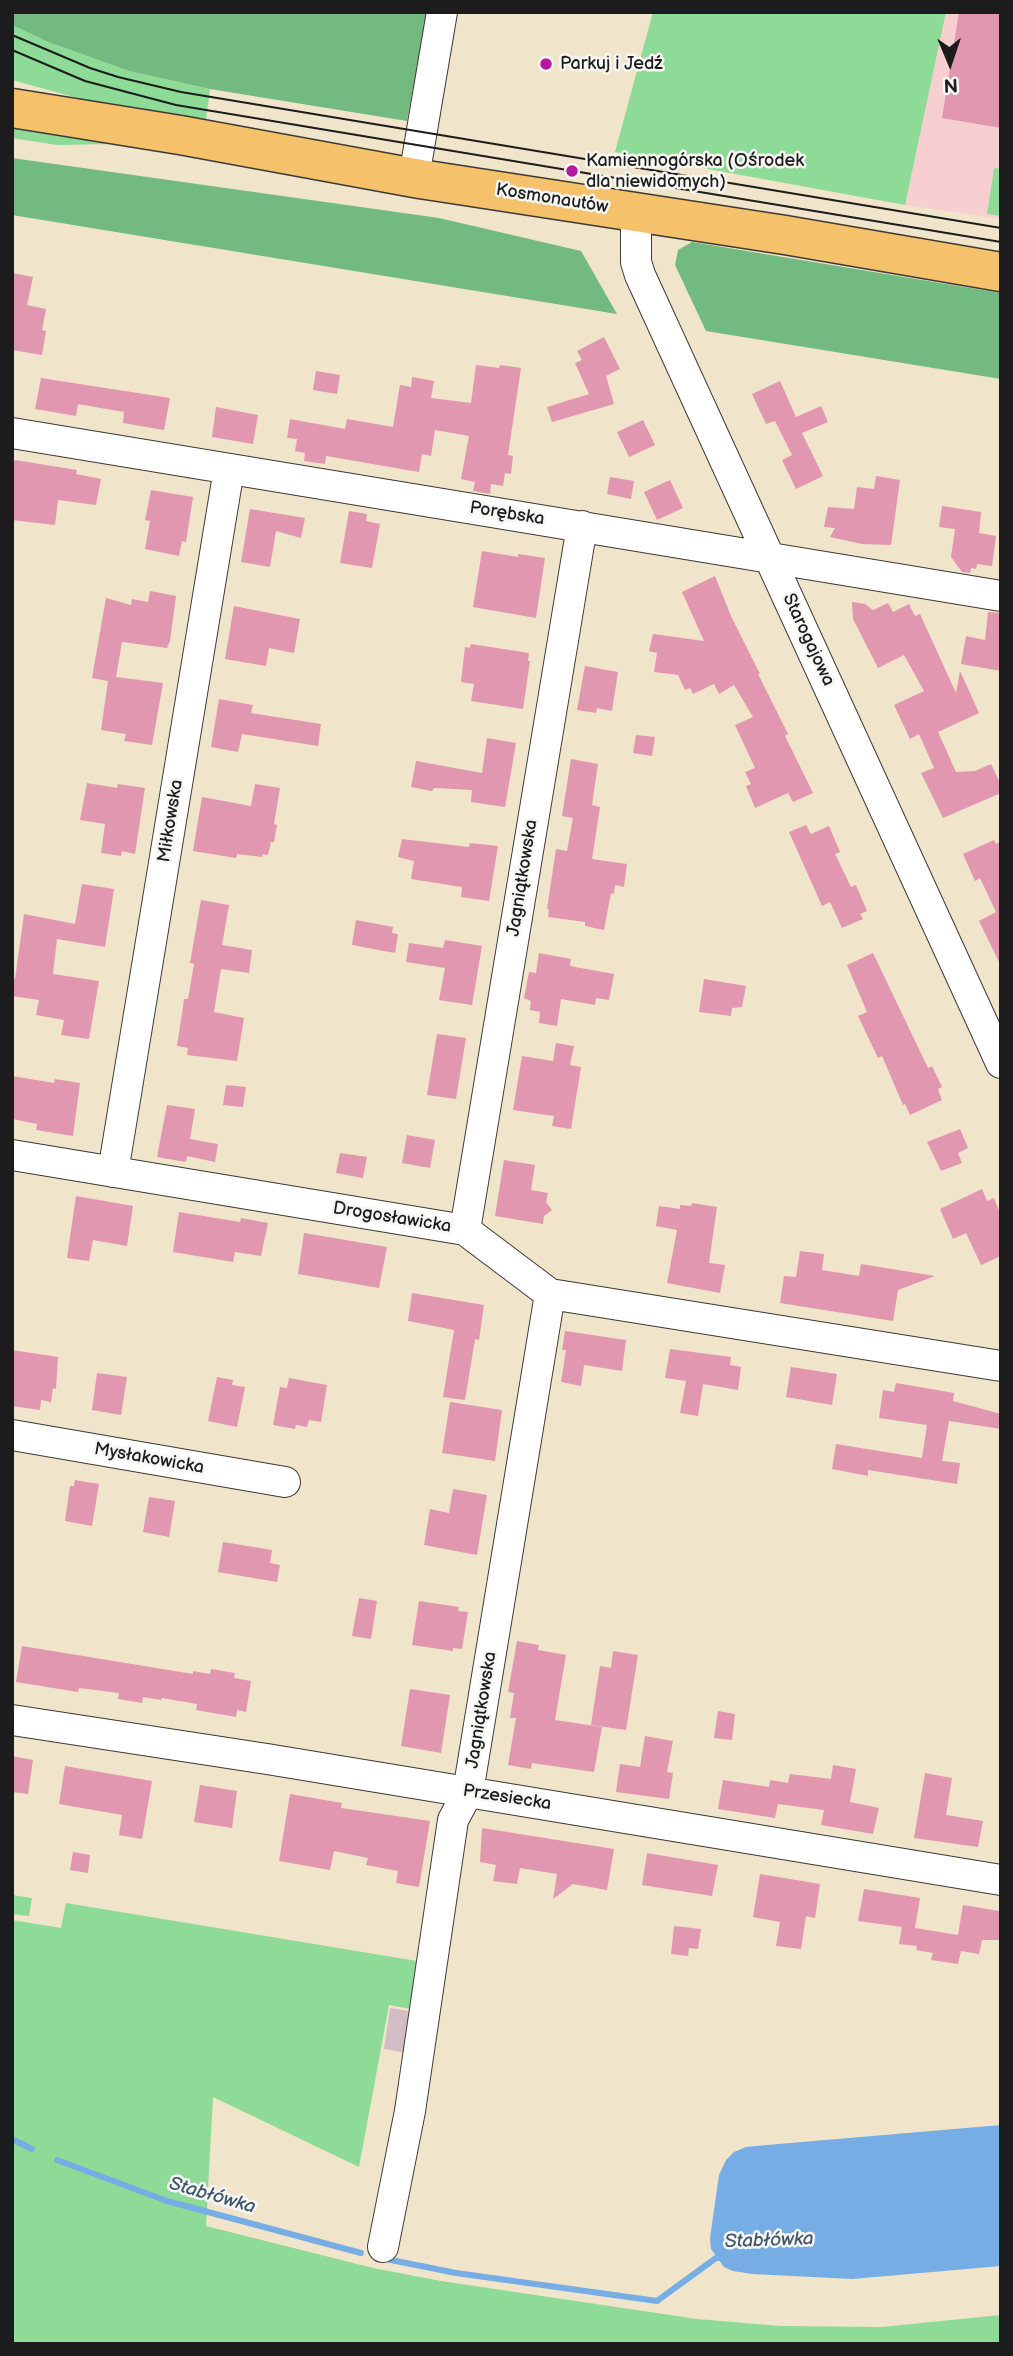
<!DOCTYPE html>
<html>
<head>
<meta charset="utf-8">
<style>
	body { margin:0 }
	#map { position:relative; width:1013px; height:2356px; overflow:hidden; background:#f0e4ca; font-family:"Balsamiq Sans",sans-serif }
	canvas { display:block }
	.frame { position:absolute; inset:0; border:14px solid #1c1c1c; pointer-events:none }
	.north { position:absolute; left:915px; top:28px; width:70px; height:70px; -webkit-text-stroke:5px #f6f6f2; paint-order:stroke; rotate:178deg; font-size:19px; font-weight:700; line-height:28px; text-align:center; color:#1c1c1c }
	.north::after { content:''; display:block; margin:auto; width:24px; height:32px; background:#1c1c1c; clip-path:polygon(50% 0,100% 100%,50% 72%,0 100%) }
</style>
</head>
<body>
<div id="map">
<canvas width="1013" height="2356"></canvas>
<div class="frame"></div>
<div class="north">N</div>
</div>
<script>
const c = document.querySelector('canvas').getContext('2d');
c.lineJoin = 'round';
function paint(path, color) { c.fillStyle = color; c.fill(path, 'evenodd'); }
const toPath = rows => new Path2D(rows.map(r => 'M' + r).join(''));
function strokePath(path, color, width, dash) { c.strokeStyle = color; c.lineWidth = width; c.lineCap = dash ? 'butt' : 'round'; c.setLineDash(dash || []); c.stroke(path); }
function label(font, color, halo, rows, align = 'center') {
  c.font = font + ' "Balsamiq Sans",sans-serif'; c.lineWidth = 5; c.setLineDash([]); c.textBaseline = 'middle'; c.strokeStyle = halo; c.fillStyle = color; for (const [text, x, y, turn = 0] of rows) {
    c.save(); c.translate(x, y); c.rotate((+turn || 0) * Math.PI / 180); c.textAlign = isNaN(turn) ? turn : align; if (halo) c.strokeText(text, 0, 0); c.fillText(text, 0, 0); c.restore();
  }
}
const built = toPath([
	[946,12,1001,12,1001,219,905,205]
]);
const industrial = toPath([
	[390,2008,415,2012,409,2053,384,2049]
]);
const green = toPath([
	[653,12,946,12,905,205,615,152],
	[12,25,48,42,129,71,210,89,205,128,121,110,12,80],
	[12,123,27,126,112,144,57,145,12,138],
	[994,168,1001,169,1001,216,987,214],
	[12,1895,32,1898,29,1916,12,1914],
	[66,1903,423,1962,416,2010,389,2005,359,2167,213,2097,206,2226,373,2268,441,2281,697,2319,781,2326,882,2327,1001,2315,1001,2344,12,2344,12,1920,61,1928]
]);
const forest = toPath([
	[12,12,427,12,407,121,210,89,129,71,48,42,12,25],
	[12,158,439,218,581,251,617,314,12,215],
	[692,242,1001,293,1001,379,706,331,675,265,678,250]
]);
const water = toPath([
	[1001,2125,1001,2266,852,2279,752,2274,733,2271,724,2267,711,2249,710,2238,719,2175,726,2160,734,2152,746,2147,767,2145]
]);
const stream = toPath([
	[12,2139,32,2149],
	[57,2160,167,2201,361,2253],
	[386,2259,456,2273,657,2301,716,2258,722,2258]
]);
const building = toPath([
	[959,12,1001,12,1001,128,942,118],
	[12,273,33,277,27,305,46,309,42,330,46,331,42,355,12,350],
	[604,337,620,369,606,376,614,404,552,422,547,407,589,394,575,363,582,360,577,351],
	[476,365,499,368,500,365,521,368,508,455,513,456,511,474,505,473,503,486,491,484,490,494,473,491,475,482,461,479,469,436,435,430,431,456,422,454,419,472,326,456,325,464,304,461,305,453,295,451,297,439,287,438,290,419,345,429,347,419,393,427,400,385,411,387,412,377,434,381,431,398,471,403],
	[316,371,340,375,337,394,313,390],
	[41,378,170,398,164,430,123,423,124,412,78,404,76,416,35,409],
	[780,381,796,417,821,406,828,422,802,433,823,476,796,489,782,460,792,455,775,421,766,424,752,394],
	[216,407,258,415,253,444,212,437],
	[643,420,655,445,629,457,617,432],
	[15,460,77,470,76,474,101,479,96,505,58,500,55,525,12,520,12,464],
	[876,476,900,480,891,545,862,544,830,537,835,528,824,527,828,507,854,509,857,487,874,489],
	[610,477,634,481,631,499,607,494],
	[670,480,683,508,657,520,644,492],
	[151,490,193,497,186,542,182,541,179,556,145,549,150,521,145,520],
	[942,506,981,512,979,533,996,536,992,566,977,564,976,569,971,568,970,573,962,572,951,557,955,529,939,527],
	[250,509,305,518,301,538,276,531,270,567,241,562],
	[349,511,367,514,366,521,380,524,372,568,340,563],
	[482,551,518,557,518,554,545,558,536,618,473,607],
	[715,576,731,616,760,674,758,674,788,734,785,736,813,793,793,802,788,793,755,808,746,786,751,784,745,772,755,768,735,725,753,717,734,685,719,694,714,684,693,694,690,688,685,690,678,675,654,672,657,653,649,651,653,634,704,641,682,592],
	[150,591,176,596,170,641,167,648,122,642,116,677,163,683,152,745,124,741,126,734,101,730,108,681,92,678,106,598,131,605,132,599,148,602],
	[852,602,865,604,873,610,888,603,893,612,909,604,915,616,920,614,956,693,960,671,979,713,938,732,956,772,975,771,991,764,1001,785,1001,793,943,818,921,773,934,768,919,734,910,739,894,705,924,691,904,655,878,668,853,619],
	[234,606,300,619,294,653,269,648,266,666,225,659],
	[988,612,1001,613,1001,671,961,664,966,636,985,640],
	[471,644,529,653,528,661,530,661,523,709,471,701,474,684,461,682,465,647,470,648],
	[585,666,618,672,612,711,597,708,596,713,577,710],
	[219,699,253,705,251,713,321,724,318,746,242,734,238,752,211,747],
	[636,735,655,737,652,756,633,753],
	[487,738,516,743,505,807,471,802,472,790,434,788,432,791,411,787,416,761,482,773],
	[571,759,598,764,592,805,600,807,592,859,627,864,624,887,615,885,614,894,611,893,604,930,585,926,585,922,548,917,549,909,547,909,556,849,567,851,573,818,562,816],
	[87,783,117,788,118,784,145,788,135,854,122,851,121,856,101,853,105,824,80,820],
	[255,784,280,788,274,824,277,825,274,842,271,842,268,855,263,854,262,857,237,854,236,858,193,851,202,797,251,806],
	[806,825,811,834,829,826,840,852,835,854,851,887,856,885,867,911,860,914,863,919,842,928,830,902,822,906,789,832],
	[402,839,469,847,470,843,498,846,489,901,461,897,462,887,411,879,414,861,398,857],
	[994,840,996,844,1001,841,1001,966,979,921,996,912,980,878,975,881,963,854],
	[82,884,114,889,105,947,57,939,53,974,99,981,89,1039,61,1035,64,1020,36,1015,39,1000,12,996,12,979,15,979,24,914,75,924],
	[201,900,229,905,222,945,252,950,249,973,221,969,214,1012,244,1018,237,1061,187,1055,188,1048,177,1046,183,1007,184,999,188,999,194,964,190,963],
	[356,920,393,927,392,933,398,934,395,953,352,945],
	[445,940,482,946,472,1005,439,1000,445,968,406,962,409,943,443,948],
	[539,953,571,959,570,966,614,974,609,1000,596,998,595,1005,561,999,557,1026,539,1023,540,1012,530,1010,531,1001,524,998,529,972,536,973],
	[873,953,928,1068,932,1066,942,1087,938,1089,942,1100,910,1115,905,1104,903,1105,882,1056,878,1058,858,1016,867,1012,847,965],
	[704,979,746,986,742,1007,732,1008,731,1016,699,1012],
	[437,1034,466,1038,456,1099,427,1095],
	[556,1043,574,1046,570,1065,581,1067,571,1129,552,1126,554,1116,513,1110,522,1056,553,1061],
	[12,1076,54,1083,55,1079,80,1083,73,1136,36,1130,37,1124,12,1119],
	[226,1085,246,1087,243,1107,223,1105],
	[167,1105,195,1109,190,1139,218,1144,215,1162,187,1156,186,1162,157,1157],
	[960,1129,968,1148,958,1153,962,1163,941,1171,927,1142],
	[407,1135,435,1140,430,1168,402,1163],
	[340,1153,367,1157,363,1178,336,1173],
	[504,1160,535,1165,531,1190,548,1193,546,1202,552,1210,544,1216,543,1224,495,1216],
	[982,1189,987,1201,994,1198,1001,1215,1001,1256,981,1265,966,1233,953,1239,940,1209],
	[76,1196,133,1206,127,1246,93,1240,89,1261,67,1258],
	[692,1203,717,1207,709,1263,725,1265,720,1293,667,1283,677,1230,656,1226,659,1206,680,1209,680,1205,691,1206],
	[179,1212,240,1222,241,1218,268,1223,261,1256,235,1252,233,1262,173,1252],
	[304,1233,387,1247,379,1288,298,1274],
	[800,1251,824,1254,822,1270,859,1276,861,1264,935,1276,898,1290,893,1321,780,1303,784,1276,796,1277],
	[412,1293,484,1305,479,1340,475,1339,465,1400,443,1397,454,1330,408,1321],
	[565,1331,626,1340,622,1371,584,1365,581,1386,561,1382,566,1350,562,1350],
	[670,1349,731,1357,730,1365,741,1367,738,1390,703,1384,698,1416,680,1413,686,1381,665,1378],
	[12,1350,58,1357,56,1389,53,1388,51,1402,41,1400,40,1410,12,1406],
	[791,1367,837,1374,832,1405,786,1397],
	[97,1373,127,1377,121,1415,92,1410],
	[217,1377,233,1380,232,1385,245,1387,237,1427,208,1421],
	[289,1378,327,1385,321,1422,309,1420,307,1427,296,1425,295,1429,273,1425,280,1387,287,1388],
	[896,1383,954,1393,953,1401,1001,1414,1001,1429,949,1421,942,1461,960,1463,957,1484,868,1470,868,1476,832,1469,836,1444,922,1458,927,1425,879,1418,883,1390,894,1392],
	[450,1402,502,1410,495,1461,442,1453],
	[75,1480,99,1484,92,1526,65,1521,70,1486,74,1486],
	[453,1489,487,1495,477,1555,424,1545,430,1509,449,1513],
	[149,1497,175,1501,169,1537,143,1532],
	[223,1542,272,1550,270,1563,280,1565,277,1582,218,1572],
	[359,1598,377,1601,371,1639,352,1636],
	[419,1601,459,1607,458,1611,468,1612,462,1649,453,1648,453,1651,412,1645],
	[517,1641,539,1645,538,1650,566,1655,555,1720,602,1727,594,1772,532,1763,531,1769,508,1765,516,1718,510,1718,514,1693,508,1692],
	[22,1646,193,1674,193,1671,210,1674,211,1669,235,1673,234,1678,251,1681,246,1712,237,1710,236,1717,196,1710,197,1704,162,1698,161,1700,143,1697,142,1703,118,1699,119,1693,79,1688,78,1692,16,1682],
	[613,1651,638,1655,626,1730,591,1725,600,1666,611,1668],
	[410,1689,450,1695,441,1753,401,1746],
	[718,1711,735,1714,732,1740,714,1738],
	[645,1736,673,1741,667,1772,673,1773,669,1799,616,1792,620,1764,640,1767],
	[12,1756,33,1760,28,1794,12,1792],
	[833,1765,856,1769,850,1802,879,1808,873,1834,821,1825,824,1810,778,1804,775,1818,718,1809,723,1780,769,1787,770,1780,788,1783,790,1774,831,1779],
	[65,1766,152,1781,142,1839,119,1835,122,1815,59,1804],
	[925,1773,952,1778,946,1815,983,1821,978,1847,914,1838],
	[200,1785,237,1791,232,1828,194,1822],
	[290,1794,342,1803,341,1808,430,1821,419,1887,396,1883,398,1871,366,1865,368,1858,334,1851,330,1870,279,1861],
	[482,1828,614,1849,607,1890,573,1884,553,1899,557,1874,520,1868,517,1884,493,1881,496,1865,480,1862],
	[73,1852,90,1855,88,1873,70,1870],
	[647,1853,718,1865,712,1896,642,1885],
	[760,1874,820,1884,815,1918,806,1916,801,1949,776,1946,780,1922,753,1917],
	[864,1889,920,1898,915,1928,958,1935,963,1905,999,1911,1001,1940,982,1940,979,1954,961,1951,958,1964,931,1960,933,1953,916,1950,917,1946,899,1944,902,1927,858,1921],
	[674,1926,701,1929,698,1949,689,1948,688,1956,671,1954]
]);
const minor = toPath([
	[414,177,442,12],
	[636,213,636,262,640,275,1001,1063],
	[12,433,1001,596],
	[12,1155,465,1230,550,1294,1001,1366],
	[113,1172,229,469],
	[465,1230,582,526],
	[12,1435,285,1482],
	[12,1720,267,1759,1001,1880],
	[383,2247,410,2111,453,1820,468,1792,550,1294]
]);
const major = toPath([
	[12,108,180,135,420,179,785,235,1001,272]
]);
const tram = toPath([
	[12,35,90,68,118,77,181,92,1001,228],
	[12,50,85,81,176,105,1001,242]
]);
const markers = [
	[546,64,7,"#b5179e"],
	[572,171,7,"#b5179e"]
];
const poiNames = [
	["Parkuj i Jedź",560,64],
	["Kamiennogórska (Ośrodek",586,161],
	["dla niewidomych)",586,182]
];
const streetNames = [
	["Kosmonautów",552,199,9],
	["Porębska",507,514,9],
	["Starogajowa",808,640,65],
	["Miłkowska",171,821,-81],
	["Jagniątkowska",523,878,-81],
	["Drogosławicka",392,1218,9],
	["Mysłakowicka",149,1459,10],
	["Jagniątkowska",482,1710,-81],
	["Przesiecka",507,1798,9]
];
const waterNames = [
	["Stabłówka",212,2196,16],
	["Stabłówka",769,2241,-2]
];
paint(built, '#f7cfd0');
paint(industrial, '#d2bdc5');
paint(green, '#8eda97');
paint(forest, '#72ba80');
paint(water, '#75ade4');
strokePath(stream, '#75ade4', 6);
paint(building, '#e197b0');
strokePath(minor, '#3c3a36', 32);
strokePath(major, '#3c3a36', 41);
strokePath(minor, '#fff', 30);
strokePath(major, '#f5c16b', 38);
strokePath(tram, '#1c1c1c', 2);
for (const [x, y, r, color] of markers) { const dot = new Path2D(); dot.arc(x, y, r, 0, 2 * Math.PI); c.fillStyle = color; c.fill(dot); strokePath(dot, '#f6f6f2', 2.5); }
label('18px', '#1c1c1c', '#f6f6f2', poiNames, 'left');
label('18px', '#1c1c1c', '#f6f6f2', streetNames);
label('italic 19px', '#40566c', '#f6f6f2', waterNames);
</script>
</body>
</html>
